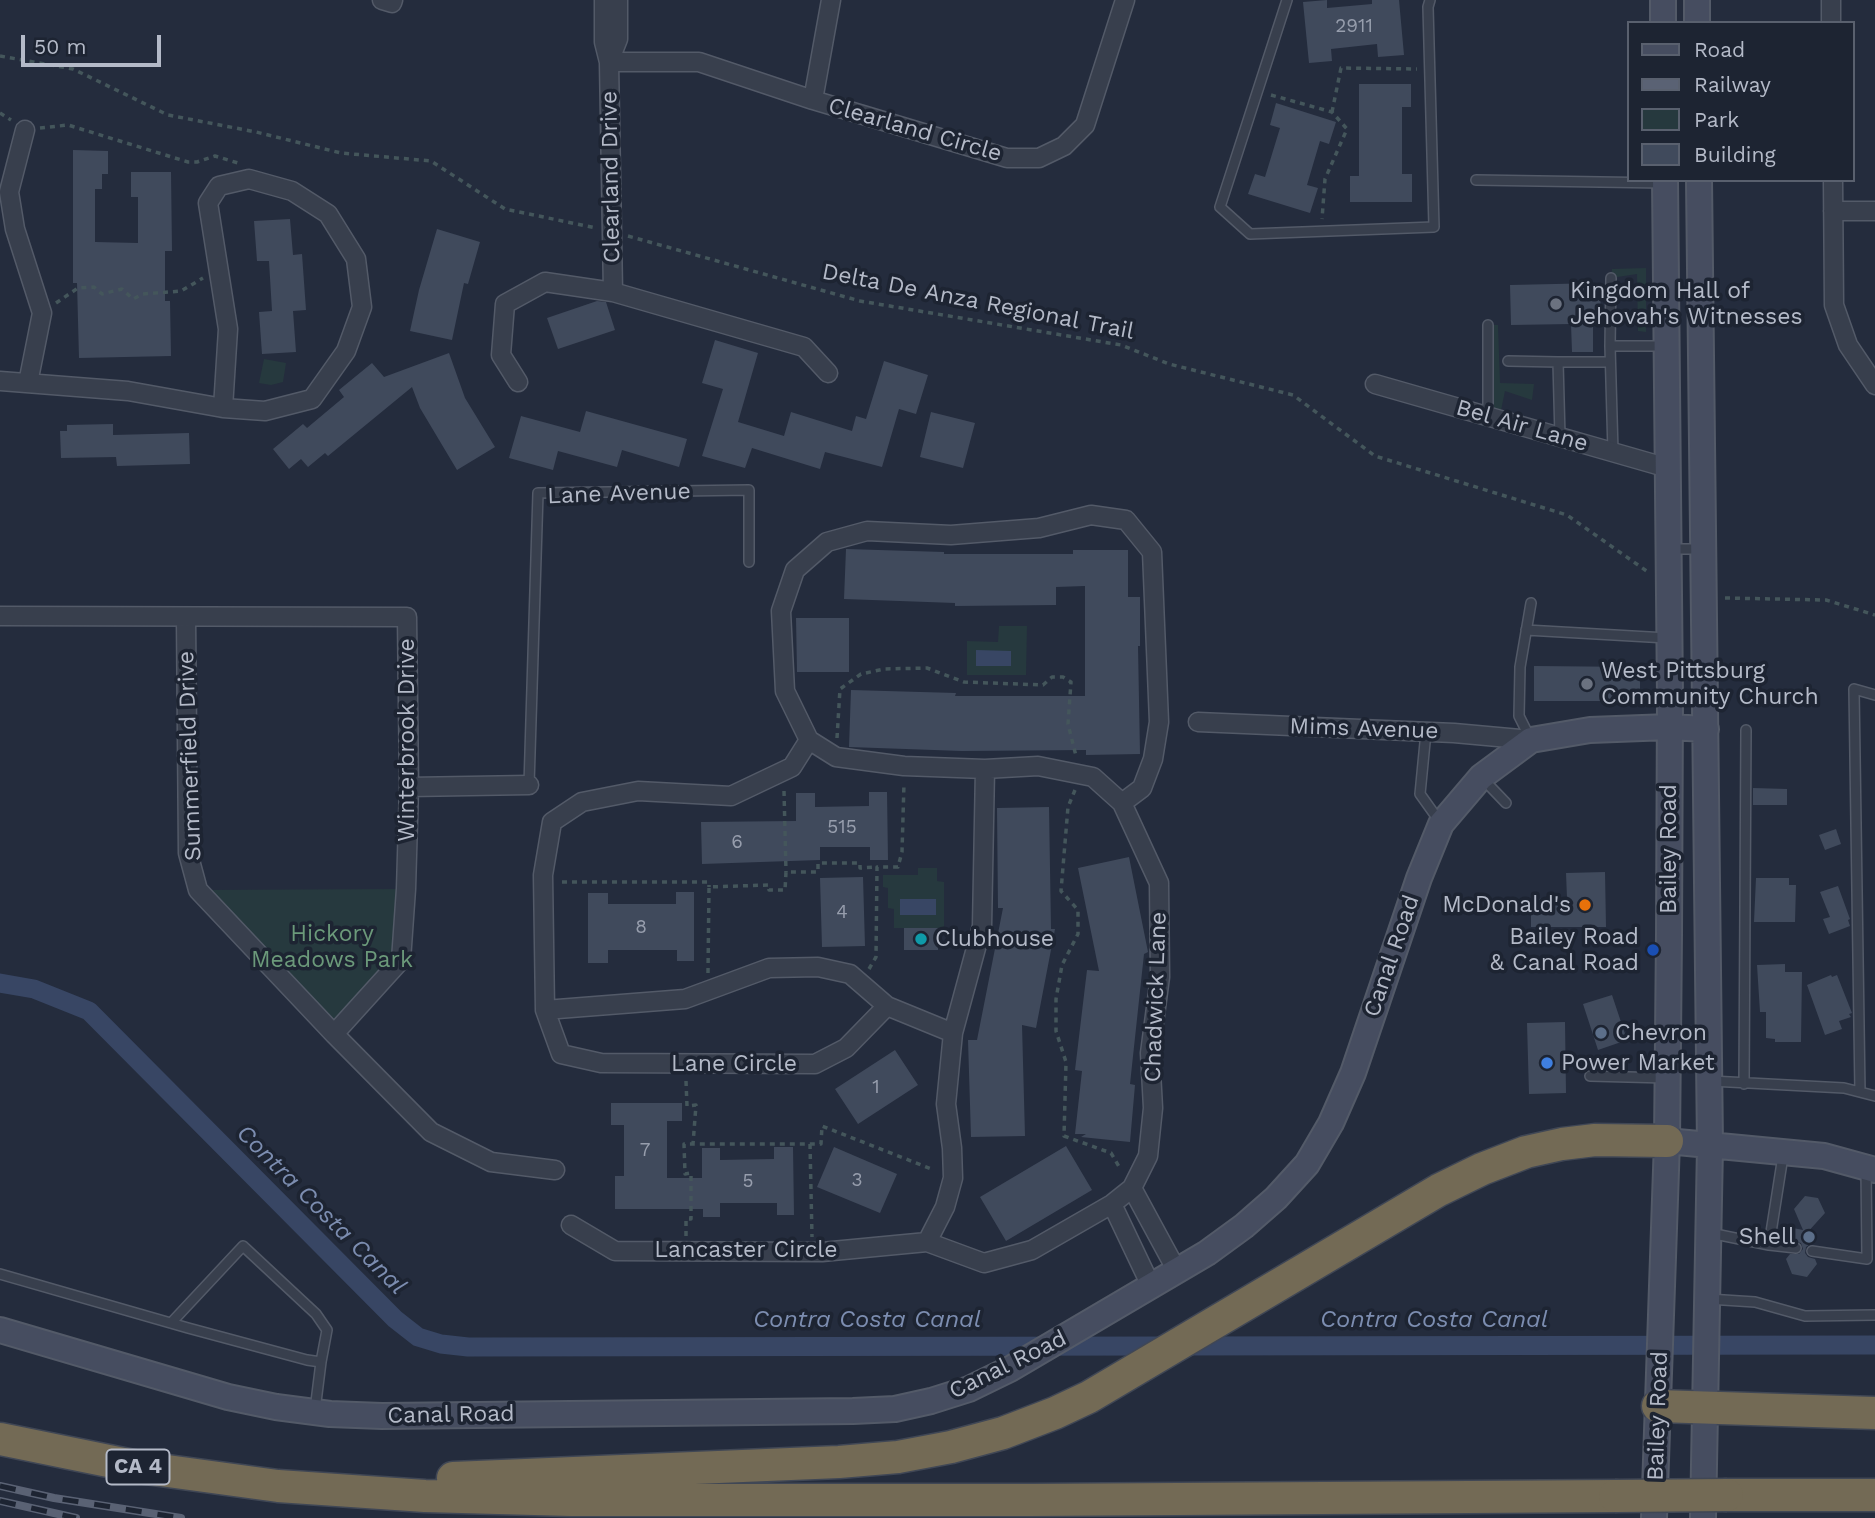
<!DOCTYPE html>
<html>
<head>
<meta charset="utf-8">
<style>
	body { margin:0 }
	#map { position:relative; width:1875px; height:1518px; overflow:hidden; background:#242c3d; font-family:"Work Sans",sans-serif }
	canvas { display:block }
	.legend { position:absolute; left:1627px; top:21px; width:228px; height:161px; box-sizing:border-box; background:#1d2432; border:2px solid #59606e; margin:0; padding:9px 12px; list-style:none; font-size:21px; color:#b4bac8 }
	.legend li { display:flex; align-items:center; gap:14px; height:35px }
	.legend b { width:35px; border:2px solid #59606e }
	.scale { position:absolute; left:21px; top:35px; width:140px; height:32px; box-sizing:border-box; border:4px solid #b4bac8; border-top:0; padding-left:9px; font-size:21px; line-height:24px; white-space:nowrap; color:#b4bac8; -webkit-text-stroke:5px #1d2432; paint-order:stroke }
</style>
</head>
<body>
<div id="map">
<canvas width="1875" height="1518"></canvas>
<ul class="legend">
<li><b style="height:9px;background:#464d60"></b>Road</li>
<li><b style="height:9px;background:#5a6274"></b>Railway</li>
<li><b style="height:19px;background:#26393e"></b>Park</li>
<li><b style="height:19px;background:#404a5c"></b>Building</li>
</ul>
<div class="scale">50 m</div>
</div>
<script>
const c = document.querySelector('canvas').getContext('2d');
c.lineJoin = 'round';
function paint(path, color) { c.fillStyle = color; c.fill(path, 'evenodd'); }
const toPath = rows => new Path2D(rows.map(r => 'M' + r).join(''));
function strokePath(path, color, width, dash) { c.strokeStyle = color; c.lineWidth = width; c.lineCap = dash ? 'butt' : 'round'; c.setLineDash(dash || []); c.stroke(path); }
function label(font, color, halo, rows, align = 'center') {
  c.font = font + ' "Work Sans",sans-serif'; c.lineWidth = 7; c.setLineDash([]); c.textBaseline = 'middle'; c.strokeStyle = halo; c.fillStyle = color; for (const [text, x, y, turn = 0] of rows) {
    c.save(); c.translate(x, y); c.rotate((+turn || 0) * Math.PI / 180); c.textAlign = isNaN(turn) ? turn : align; if (halo) c.strokeText(text, 0, 0); c.fillText(text, 0, 0); c.restore();
  }
}
const green = toPath([
	[1646,268,1646,332,1638,331,1637,274,1611,278,1612,269],
	[1488,325,1498,325,1500,383,1534,384,1532,400,1505,391,1499,420,1488,417],
	[264,359,286,363,283,382,271,385,259,383],
	[999,626,1027,626,1026,675,967,675,967,641,998,642],
	[918,868,937,868,937,881,944,882,944,928,894,928,894,909,888,908,888,888,883,887,883,875,918,875],
	[406,889,401,960,334,1034,198,890]
]);
const water = toPath([
	[976,650,1011,651,1011,666,976,666],
	[900,899,936,899,936,915,900,915]
]);
const canal = toPath([
	[0,983,34,989,89,1011,395,1319,418,1337,441,1344,468,1347,1875,1345]
]);
const building = toPath([
	[1327,0,1327,8,1372,4,1372,0,1399,0,1404,55,1378,57,1377,44,1331,49,1332,61,1309,63,1303,2],
	[1359,84,1411,84,1411,107,1402,107,1402,174,1412,174,1412,202,1350,202,1350,176,1359,176],
	[1276,103,1336,122,1329,144,1320,141,1307,185,1318,188,1310,213,1248,194,1255,174,1265,177,1280,128,1270,125],
	[73,150,108,151,108,174,102,174,102,189,95,189,95,242,138,243,138,197,131,197,131,172,171,172,172,251,165,251,165,301,170,301,171,356,79,358,77,283,73,283],
	[290,219,293,255,302,254,306,310,293,311,296,352,262,354,259,312,272,311,269,261,257,261,254,221],
	[437,229,480,242,468,284,464,283,452,340,410,331,419,290],
	[1600,283,1601,324,1593,324,1593,352,1572,352,1571,324,1511,325,1510,285],
	[597,301,606,302,615,330,558,349,547,318],
	[715,340,758,353,738,422,784,436,791,412,852,431,856,416,866,419,884,361,928,375,916,414,899,409,882,467,825,452,820,469,752,448,745,468,702,456,723,389,702,383],
	[449,353,465,398,495,447,457,470,420,408,412,387,328,456,325,453,308,467,301,459,289,469,273,449,303,424,307,428,344,397,339,390,372,363,384,377],
	[586,411,687,439,679,467,622,450,617,467,558,451,553,470,509,458,521,416,580,432],
	[931,412,975,423,963,468,920,457],
	[113,424,113,435,189,433,190,464,117,466,116,457,61,458,60,431,67,431,67,425],
	[846,549,944,552,944,554,1073,554,1073,550,1128,550,1128,597,1140,597,1140,646,1138,646,1140,754,1086,755,1086,750,962,751,849,747,851,690,956,693,955,696,1085,696,1085,586,1056,587,1056,605,955,606,955,603,844,599],
	[796,618,849,618,849,672,797,672],
	[1534,666,1640,667,1640,701,1534,701],
	[1753,788,1787,789,1787,805,1753,805],
	[869,792,887,792,888,860,870,860,870,847,820,847,820,860,702,864,701,822,796,821,796,793,815,793,815,807,869,806],
	[1049,807,1051,929,1055,929,1036,1028,1022,1025,1025,1136,971,1137,968,1040,977,1040,1003,908,998,908,997,808],
	[1836,829,1841,844,1825,850,1819,835],
	[1129,857,1148,952,1144,954,1130,1084,1135,1085,1130,1142,1081,1137,1086,1134,1075,1134,1082,1071,1075,1070,1087,970,1099,971,1078,868],
	[1605,872,1606,927,1531,927,1531,899,1567,898,1566,873],
	[863,877,865,946,822,947,820,878],
	[1756,878,1789,878,1789,885,1796,885,1795,922,1754,922],
	[1838,886,1850,919,1848,920,1850,926,1829,934,1823,919,1830,917,1820,892],
	[676,892,694,892,694,961,677,961,677,950,608,950,608,963,588,963,588,893,608,893,608,904,676,904],
	[904,928,938,928,938,950,904,950],
	[1785,964,1785,972,1802,972,1801,1042,1775,1042,1775,1039,1766,1038,1766,1012,1760,1012,1757,965],
	[1831,975,1832,977,1837,975,1852,1013,1849,1014,1851,1017,1839,1021,1842,1029,1825,1035,1807,985],
	[1612,995,1627,1040,1598,1050,1583,1004],
	[1565,1022,1566,1093,1529,1094,1527,1023],
	[895,1050,918,1085,858,1124,835,1089],
	[611,1103,682,1103,682,1121,667,1121,667,1178,702,1178,702,1148,720,1148,720,1160,774,1159,774,1147,793,1147,794,1215,777,1215,777,1203,720,1203,720,1217,703,1217,703,1209,615,1209,615,1176,624,1176,624,1125,611,1125],
	[1066,1146,1092,1190,1006,1241,980,1197],
	[834,1147,897,1174,880,1213,817,1187],
	[1805,1196,1818,1198,1825,1213,1806,1234,1810,1244,1806,1247,1805,1253,1808,1257,1815,1259,1817,1264,1807,1277,1792,1274,1786,1259,1790,1254,1799,1254,1803,1249,1801,1243,1793,1241,1788,1227,1803,1230,1794,1209]
]);
const path = toPath([
	[0,56,73,69,168,115,256,132,341,153,431,161,505,209,596,228],
	[1271,95,1332,112,1347,129,1325,179,1322,219],
	[1332,112,1341,68,1417,69],
	[0,113,11,120],
	[40,128,68,125,188,162,197,162,215,156,238,163],
	[628,236,860,301,1121,345,1169,364,1293,395,1375,456,1567,515,1648,572],
	[56,303,78,288,94,287,102,294,122,289,133,299,143,294,181,291,203,278],
	[1725,598,1826,600,1875,615],
	[837,738,840,689,861,674,884,669,927,668,964,682,1043,685,1052,677,1063,677,1071,682,1068,724,1076,756],
	[1075,790,1068,807,1061,891,1078,910,1078,934,1062,965,1056,999,1056,1031,1066,1062,1064,1136,1111,1153,1121,1170],
	[784,791,786,872],
	[562,882,709,882,709,887],
	[869,969,876,957,877,867,898,867,902,852,904,783],
	[708,973,709,887,769,885,769,890,785,890,786,872,818,872,818,863,860,863,860,868,877,867],
	[686,1081,687,1106,696,1105,693,1144,821,1144,822,1126,934,1170],
	[810,1144,812,1237],
	[686,1236,686,1219,691,1219,691,1173,685,1174,684,1144,693,1144]
]);
const lane = toPath([
	[1287,0,1220,207,1250,234,1434,227,1428,7,1430,0],
	[1476,180,1663,183],
	[1488,325,1488,417],
	[1610,346,1611,278],
	[1508,361,1558,362],
	[1560,437,1558,362,1610,362],
	[1613,452,1610,346,1665,346],
	[1670,549,1702,549],
	[1526,630,1667,638],
	[1426,732,1420,794,1440,822],
	[1530,738,1519,716,1520,667,1531,603],
	[1482,778,1506,803],
	[529,785,538,493,749,490,749,562],
	[1590,1076,1666,1078],
	[1711,1081,1844,1088,1875,1096],
	[1744,1084,1746,730],
	[1860,1092,1854,689,1875,695],
	[1710,1233,1769,1245,1783,1156],
	[1769,1245,1796,1248],
	[1812,1251,1867,1259,1866,1169],
	[0,1274,188,1328,307,1360,321,1362,327,1330,316,1314,243,1246,171,1323],
	[1708,1299,1755,1302,1805,1316,1875,1315],
	[315,1410,321,1362]
]);
const street = toPath([
	[382,0,392,3,393,0],
	[604,0,604,42,609,62,613,292],
	[1831,0,1831,23],
	[609,62,699,62,813,100,1007,158,1039,158,1064,146,1085,125,1125,0],
	[609,62,618,39,618,0],
	[813,100,831,0],
	[25,130,9,192,15,229,42,313,28,383],
	[1833,180,1834,305,1848,345,1875,385],
	[1833,211,1875,211],
	[0,381,128,391,223,408,265,411,312,399,346,351,362,307,356,259,328,214,292,191,249,179,219,186,208,203,228,329,223,408],
	[518,382,501,355,505,304,545,282,613,292,804,347,828,373],
	[1375,384,1668,468],
	[0,616,407,617,409,787,406,889,401,960,334,1034],
	[186,617,188,853,198,890,334,1034,431,1132,491,1162,555,1170],
	[1198,722,1454,733,1531,740],
	[809,740,792,767,731,796,638,791,582,802,552,822,543,875,545,1010,561,1054,601,1063,815,1064,846,1048,887,1006],
	[809,740,785,691,781,611,795,570,827,542,867,531,951,535,1039,528,1091,515,1126,520,1152,552,1159,722,1153,759,1142,788,1122,803],
	[409,787,529,785],
	[545,1010,685,999,769,968,818,967,850,974,887,1006,953,1033],
	[1132,1188,1177,1271],
	[1112,1204,1151,1286],
	[571,1225,615,1251,822,1252,927,1242,984,1263,1032,1250,1112,1204,1132,1188,1148,1156,1153,1108,1150,1053,1160,977,1159,883,1122,803,1093,777,1038,766,985,769,904,766,836,757,809,740],
	[927,1242,945,1207,953,1178,952,1148,946,1104,953,1033,982,926,985,769]
]);
const secondary = toPath([
	[1663,0,1663,23],
	[1697,0,1697,23],
	[1699,180,1710,1146,1703,1518],
	[1667,1141,1824,1156,1875,1170],
	[0,1330,228,1397,276,1407,330,1414,382,1416,853,1411,895,1409,931,1401,969,1389,1010,1369,1207,1253,1244,1226,1276,1198,1307,1164,1331,1123,1353,1073,1419,878,1441,824,1481,777,1531,740,1590,730,1669,727,1706,729],
	[1654,1518,1667,1141,1669,935,1670,698,1665,180]
]);
const highway = toPath([
	[1658,1406,1875,1413],
	[0,1439,138,1467,278,1486,425,1496,571,1500,1032,1500,1615,1496],
	[453,1478,839,1462,898,1457,951,1447,1003,1433,1055,1413,1089,1397,1439,1190,1482,1169,1526,1152,1562,1144,1595,1140,1667,1141],
	[1727,1495,1875,1495]
]);
const rail = toPath([
	[0,1486,54,1498,181,1518],
	[0,1501,76,1518]
]);
const highwayBridge = toPath([
	[1615,1496,1727,1495]
]);
const markers = [
	[1556,304,7,"#6b7280"],
	[1587,684,7,"#6b7280"],
	[1585,905,7,"#e8710a"],
	[921,939,7,"#0f9aa8"],
	[1653,950,7,"#1a4fb4"],
	[1601,1033,7,"#5c6f8a"],
	[1547,1063,7,"#3f7fe0"],
	[1809,1237,7,"#5c6f8a"]
];
const numberNames = [
	["2911",1354,26],
	["515",842,827],
	["6",737,842],
	["4",842,912],
	["8",641,927],
	["1",876,1087],
	["7",645,1150],
	["3",857,1180],
	["5",748,1181]
];
const shields = [
	[138,1467,63]
];
const shieldNames = [
	["CA 4",138,1467]
];
const streetNames = [
	["Clearland Circle",915,130,16],
	["Clearland Drive",611,177,-91],
	["Delta De Anza Regional Trail",978,302,11],
	["Bel Air Lane",1522,426,16],
	["Lane Avenue",619,494,-2],
	["Mims Avenue",1364,729,2],
	["Winterbrook Drive",407,740,-90],
	["Summerfield Drive",190,756,-92],
	["Bailey Road",1669,849,-90],
	["Canal Road",1392,956,-71],
	["Chadwick Lane",1156,997,-88],
	["Lane Circle",734,1064],
	["Lancaster Circle",746,1250],
	["Canal Road",1008,1365,-26],
	["Canal Road",451,1415,-1],
	["Bailey Road",1658,1416,-88]
];
const poiNames = [
	["Kingdom Hall of",1570,291],
	["Jehovah's Witnesses",1570,317],
	["West Pittsburg",1601,671],
	["Community Church",1601,697],
	["McDonald's",1571,905,"right"],
	["Bailey Road",1639,937,"right"],
	["& Canal Road",1639,963,"right"],
	["Clubhouse",935,939],
	["Chevron",1615,1033],
	["Power Market",1561,1063],
	["Shell",1795,1237,"right"]
];
const parkNames = [
	["Hickory",332,934],
	["Meadows Park",332,960]
];
const waterNames = [
	["Contra Costa Canal",321,1210,45],
	["Contra Costa Canal",867,1320],
	["Contra Costa Canal",1434,1320]
];
paint(green, '#26393e');
paint(water, '#384664');
strokePath(canal, '#384664', 19);
paint(building, '#404a5c');
strokePath(lane, '#535a68', 12);
strokePath(street, '#535a68', 21);
strokePath(secondary, '#535a68', 28);
strokePath(highway, '#404755', 35);
strokePath(path, '#44565b', 3.5, [5, 5]);
strokePath(lane, '#383f4d', 9);
strokePath(street, '#383f4d', 18);
strokePath(secondary, '#464d60', 24);
strokePath(highway, '#736a55', 32);
strokePath(rail, '#5a6274', 8);
strokePath(rail, '#1d2432', 5, [16]);
strokePath(highwayBridge, '#404755', 35, []);
strokePath(highwayBridge, '#736a55', 32);
for (const [x, y, r, color] of markers) { const dot = new Path2D(); dot.arc(x, y, r, 0, 2 * Math.PI); c.fillStyle = color; c.fill(dot); strokePath(dot, '#1d2432', 2.5); }
label('19px', '#979ead', null, numberNames);
for (const [x, y, w] of shields) { const box = new Path2D(); box.roundRect(x - w / 2, y - 17.5, w, 35, 5); c.fillStyle = '#1d2432'; c.fill(box); strokePath(box, '#b4bac8', 2); }
label('bold 21px', '#b4bac8', null, shieldNames);
label('23px', '#b4bac8', '#1d2432', streetNames);
label('23px', '#b4bac8', '#1d2432', poiNames, 'left');
label('23px', '#6b997a', '#1d2432', parkNames);
label('italic 24px', '#7c8db0', '#1d2432', waterNames);
</script>
</body>
</html>
